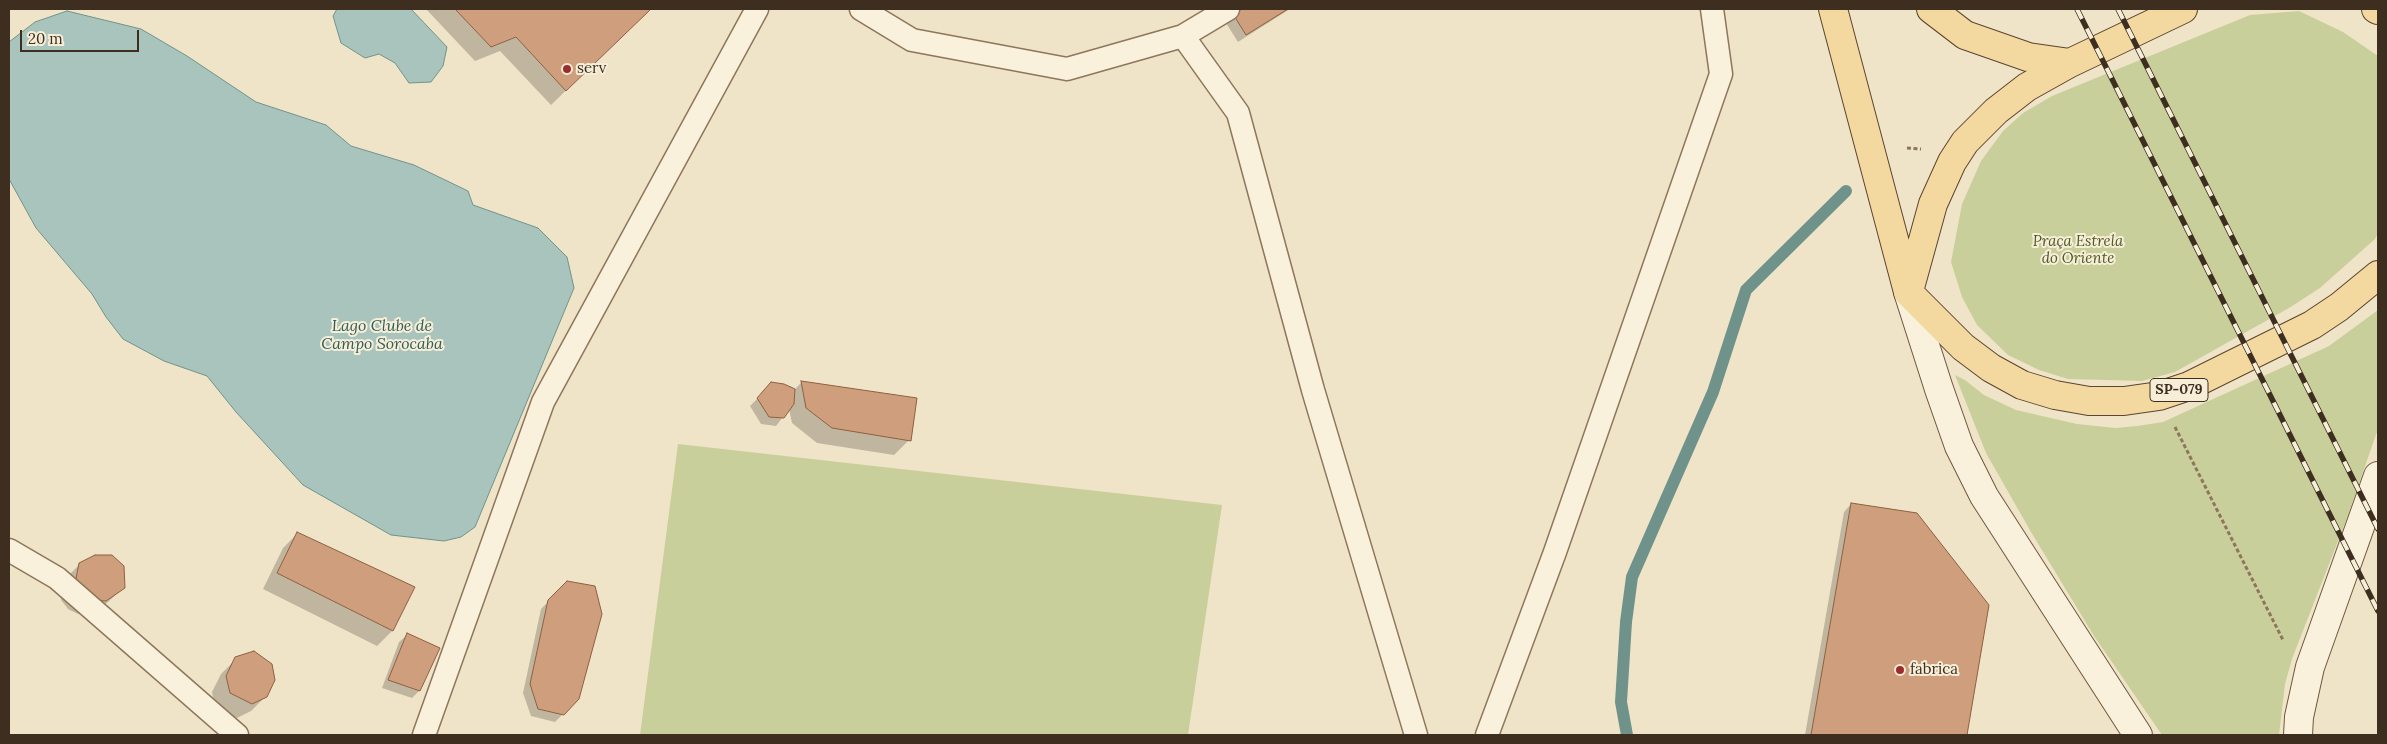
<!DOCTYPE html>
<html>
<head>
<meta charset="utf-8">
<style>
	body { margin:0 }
	#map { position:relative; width:2387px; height:744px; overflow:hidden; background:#f0e4c8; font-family:Lora,serif }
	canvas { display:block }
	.frame { position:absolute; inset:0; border:10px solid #3d2e20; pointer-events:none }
	.scale { position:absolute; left:20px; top:30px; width:119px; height:22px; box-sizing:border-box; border:2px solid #3d2e20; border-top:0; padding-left:6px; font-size:15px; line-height:18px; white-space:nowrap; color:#3d2e20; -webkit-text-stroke:4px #f7eed8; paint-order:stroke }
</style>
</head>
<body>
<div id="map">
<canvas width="2387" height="744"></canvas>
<div class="frame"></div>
<div class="scale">20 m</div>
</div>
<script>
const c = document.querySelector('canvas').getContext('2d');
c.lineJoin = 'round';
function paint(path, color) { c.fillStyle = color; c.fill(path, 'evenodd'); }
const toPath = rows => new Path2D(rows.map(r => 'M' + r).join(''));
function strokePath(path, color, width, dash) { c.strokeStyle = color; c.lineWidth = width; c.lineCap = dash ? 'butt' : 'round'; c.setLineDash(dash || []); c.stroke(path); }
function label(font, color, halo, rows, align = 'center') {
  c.font = font + ' Lora,serif'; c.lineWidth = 4; c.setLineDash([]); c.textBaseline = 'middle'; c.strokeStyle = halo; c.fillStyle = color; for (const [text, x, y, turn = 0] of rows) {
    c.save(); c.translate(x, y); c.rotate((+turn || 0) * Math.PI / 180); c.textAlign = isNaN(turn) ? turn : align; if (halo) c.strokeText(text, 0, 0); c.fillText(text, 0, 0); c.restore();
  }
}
const green = toPath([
	[2299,11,2343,32,2378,56,2378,233,2375,239,2320,288,2289,308,2175,372,2142,381,2068,379,2039,370,2008,355,1977,325,1962,297,1951,262,1962,204,1981,161,2003,131,2023,113,2052,96,2250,15],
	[2378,310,2378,429,2347,518,2292,659,2285,684,2279,735,2162,735,2094,636,2031,532,1986,453,1955,375,1965,380,1984,395,2016,410,2077,424,2116,428,2137,426,2163,422,2329,346],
	[678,444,1222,505,1188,735,640,735]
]);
const water = toPath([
	[337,9,411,9,447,47,443,66,431,82,409,83,395,63,379,54,365,58,341,43,333,16,337,9],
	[67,11,141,29,187,56,256,102,326,125,351,146,414,165,468,191,473,205,538,228,567,257,574,288,475,527,461,537,444,541,391,535,303,485,236,412,207,376,164,361,123,339,106,317,92,294,36,228,9,179,9,42,35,22,67,11]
]);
const shadow = toPath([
	[426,9,650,9,551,105,500,51,475,61],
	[1244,9,1290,9,1238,42,1226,23],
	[802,382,909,440,894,455,817,443,792,423,789,409,776,426,761,424,750,406,764,392,794,390],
	[1851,504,1988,605,1966,735,1805,735,1844,512],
	[298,533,413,588,392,631,377,646,263,589,283,548],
	[80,564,124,587,108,602,90,615,78,614,68,609,61,600,64,580],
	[567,582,578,699,555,722,531,716,523,693,541,609],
	[407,635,419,691,412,698,382,688,399,642],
	[236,659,266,696,251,711,237,718,215,708,212,692,221,674]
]);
const stream = toPath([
	[1627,735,1621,702,1626,622,1632,577,1713,392,1746,290,1846,191]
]);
const building = toPath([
	[455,9,651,9,566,91,516,37,491,47,455,9],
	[1242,9,1288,9,1246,35,1233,14,1242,9],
	[801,381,917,398,911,441,832,428,806,408,801,381],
	[771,382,784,384,795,389,794,404,784,418,769,417,757,398,771,382],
	[1851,503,1917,513,1989,605,1967,735,1811,735,1851,503],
	[297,532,415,587,393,631,277,573,297,532],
	[95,555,112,555,124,566,125,588,106,601,93,600,75,584,79,563,95,555],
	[567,581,595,586,602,614,579,699,564,715,538,709,530,684,548,600,567,581],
	[407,633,440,648,420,691,388,680,407,633],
	[254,651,272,664,275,680,267,697,252,704,230,693,226,676,235,657,254,651]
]);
const path = toPath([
	[1907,148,1921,149],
	[2175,427,2283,640]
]);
const lane = toPath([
	[861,9,912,40,1067,69,1183,36],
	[1228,9,1183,36,1238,113,1313,390,1416,735],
	[9,550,57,578,237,735],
	[424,735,543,402,757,9],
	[1487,735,1555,552,1721,74,1712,9]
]);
const secondary = toPath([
	[1908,292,1939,389,1959,446,1984,496,2138,735],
	[2298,735,2299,717,2310,667,2378,476]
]);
const primary = toPath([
	[1833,9,1908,292,1963,347,1991,368,2022,385,2055,395,2089,401,2124,401,2159,396,2189,386,2312,325,2339,307,2378,275],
	[1931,9,1965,35,2028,57,2070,63],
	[2376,9,2378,10],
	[1909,291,1933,204,1952,162,1965,142,1996,111,2027,87,2070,63,2183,9]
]);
const rail = toPath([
	[2077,9,2378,611],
	[2118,9,2378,529]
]);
const markers = [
	[567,69,5,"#9e2a2b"],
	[1900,670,5,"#9e2a2b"]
];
const shields = [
	[2179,390,58]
];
const shieldNames = [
	["SP-079",2179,390]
];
const poiNames = [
	["serv",577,69],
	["fabrica",1910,670]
];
const parkNames = [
	["Praça Estrela",2078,242],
	["do Oriente",2078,259]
];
const waterNames = [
	["Lago Clube de",382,326],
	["Campo Sorocaba",382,344]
];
paint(green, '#c9cf9b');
paint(water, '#a9c4bc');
strokePath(water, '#6f938a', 1);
paint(shadow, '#0003');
strokePath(stream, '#6f938a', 12);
paint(building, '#cf9f7d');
strokePath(building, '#8d5f41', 1);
strokePath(lane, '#8d765c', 25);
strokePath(secondary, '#6f573f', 30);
strokePath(primary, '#5b4430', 30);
strokePath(path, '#8d765c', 3, [4, 2.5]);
strokePath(lane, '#faf1dc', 22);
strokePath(secondary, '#faf1dc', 28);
strokePath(primary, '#f3d9a0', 28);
strokePath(rail, '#3d2e20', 5.5);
strokePath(rail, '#f7eed8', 4, [11]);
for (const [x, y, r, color] of markers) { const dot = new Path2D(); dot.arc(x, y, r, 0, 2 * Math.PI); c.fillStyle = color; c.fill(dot); strokePath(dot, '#f7eed8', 2); }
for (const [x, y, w] of shields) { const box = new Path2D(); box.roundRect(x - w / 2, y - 11.5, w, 23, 4); c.fillStyle = '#f7eed8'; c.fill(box); strokePath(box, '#3d2e20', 1); }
label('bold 14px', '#3d2e20', null, shieldNames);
label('15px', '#3d2e20', '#f7eed8', poiNames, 'left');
label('italic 15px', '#4d5a26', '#f7eed8', parkNames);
label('italic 16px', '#2f5d5a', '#f7eed8', waterNames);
</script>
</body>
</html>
